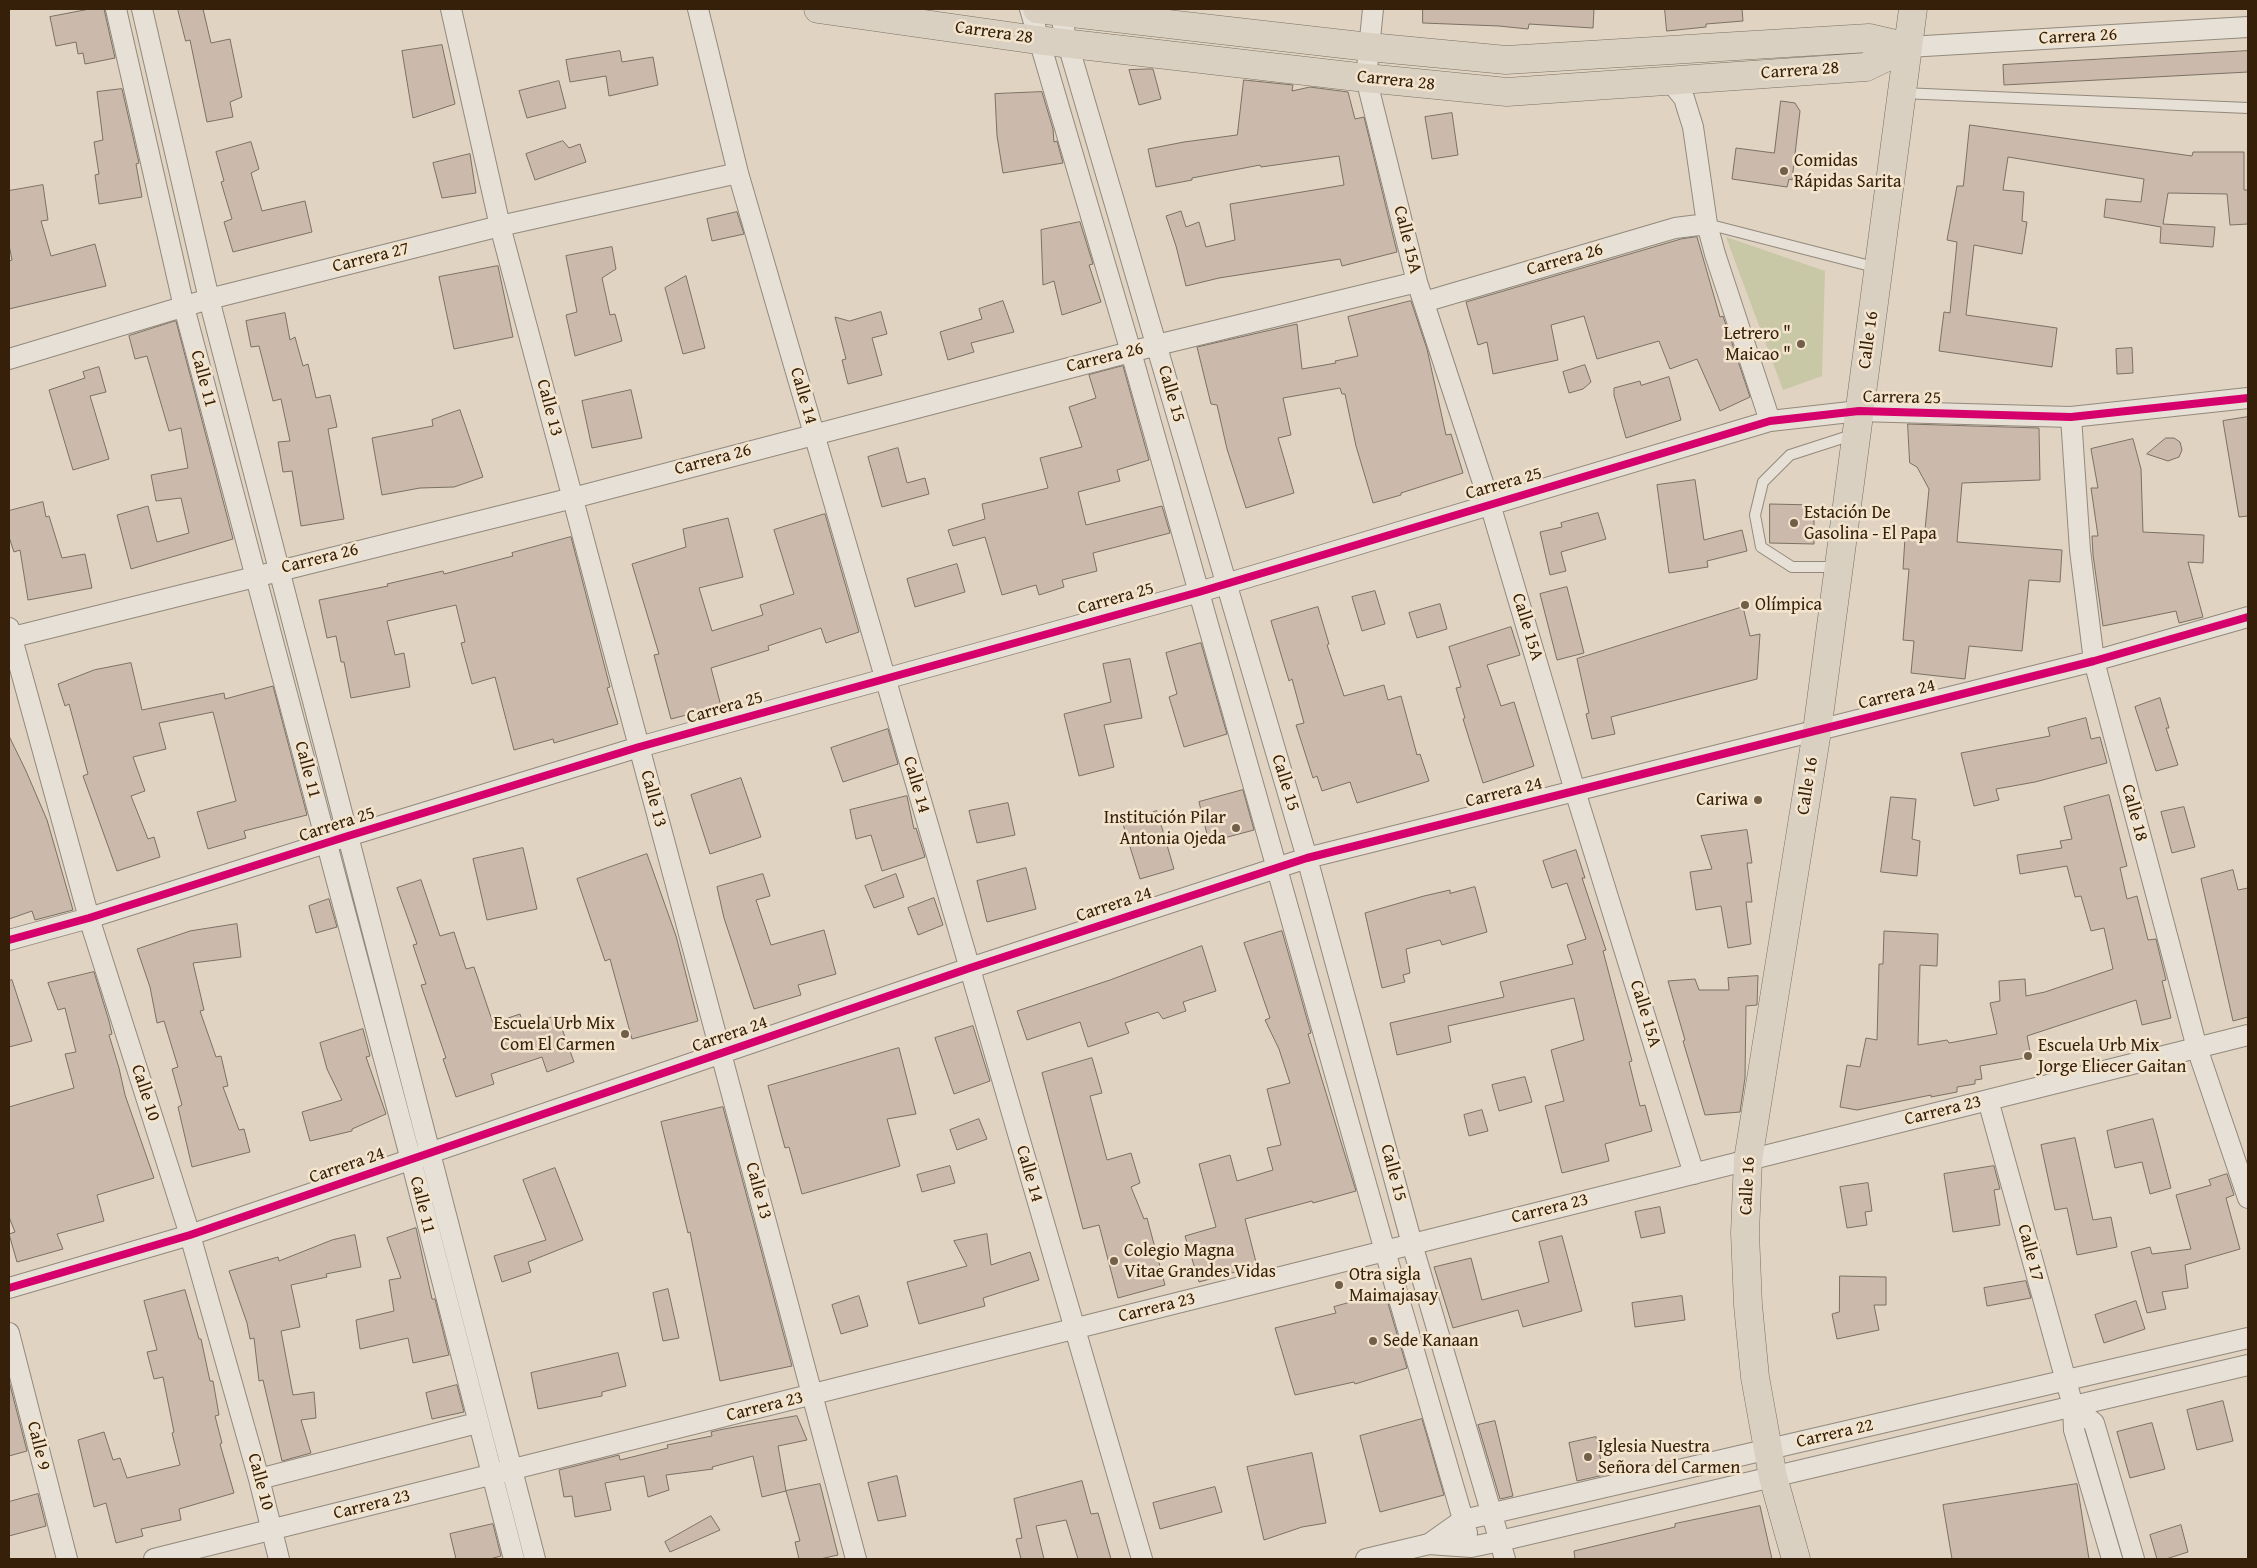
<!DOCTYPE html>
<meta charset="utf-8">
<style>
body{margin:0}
#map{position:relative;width:2257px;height:1568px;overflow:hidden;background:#e0d3c1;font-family:"Gentium Book Plus",serif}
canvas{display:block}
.frame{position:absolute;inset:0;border:10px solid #362009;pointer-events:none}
</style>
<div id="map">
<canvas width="2257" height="1568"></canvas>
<div class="frame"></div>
</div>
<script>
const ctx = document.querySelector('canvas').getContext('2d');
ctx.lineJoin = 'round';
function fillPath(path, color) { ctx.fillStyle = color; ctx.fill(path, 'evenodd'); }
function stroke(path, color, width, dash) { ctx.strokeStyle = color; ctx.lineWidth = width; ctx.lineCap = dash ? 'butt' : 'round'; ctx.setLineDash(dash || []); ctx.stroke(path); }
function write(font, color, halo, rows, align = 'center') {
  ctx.font = font + ' "Gentium Book Plus",serif'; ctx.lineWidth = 5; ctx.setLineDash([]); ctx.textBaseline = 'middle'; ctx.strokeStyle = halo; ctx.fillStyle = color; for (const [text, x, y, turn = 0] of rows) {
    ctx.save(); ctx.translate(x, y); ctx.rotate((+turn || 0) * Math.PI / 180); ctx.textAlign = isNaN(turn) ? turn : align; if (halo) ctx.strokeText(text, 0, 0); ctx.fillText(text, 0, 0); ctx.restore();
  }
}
fillPath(new Path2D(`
 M1726,237L1825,271L1822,376L1783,390Z`), '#c8c7a6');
const building = new Path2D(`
 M90,9H104L115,58L85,64L83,53L78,54L76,42L56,46L50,17Z
 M178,9H203L211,43L230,39L242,97L230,102L233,117L207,122L190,40L186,41Z
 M1423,9H1594L1593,28L1529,24L1528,29L1499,26L1423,23Z
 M1665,9H1742L1743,21L1706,24V27L1667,31Z
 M442,45L455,104L413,118L402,51Z
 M620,51L622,62L653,57L658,85L609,96L606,76L570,82L566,60Z
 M2248,51V72L2004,85L2003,65Z
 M1148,69H1153L1161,99L1139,105L1129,70Z
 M1244,80L1293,85L1292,91L1310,87L1348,92L1355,119L1364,117L1397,252L1342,266L1340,259L1219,278L1186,286L1176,246L1166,216L1181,211L1186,227L1199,222L1206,247L1235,240L1230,204L1344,185L1339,156L1261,167L1260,165L1192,178V180L1156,187L1148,149L1184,142L1237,135Z
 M559,81L566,108L527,118L519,91Z
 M122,89L139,163L136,164L142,197L99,204L95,175L99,174L94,142L103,140L97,92Z
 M1042,92L1053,129L1054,142L1057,141L1063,163L1003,173L997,136L995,94Z
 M1781,101L1795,103L1800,111L1792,180L1789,179L1787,187L1732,179L1736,148L1774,153Z
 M1452,113L1458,155L1432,159L1425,117Z
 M1970,125L2192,156L2193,152H2244V190H2248V224L2230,225L2227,194L2168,193L2163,224L2215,227L2213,247L2160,243L2161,227L2104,217L2106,199L2141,202L2144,179L2008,157L2003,190L2024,192L2022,221L2027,222L2022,254L1974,245L1966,315L2057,328L2052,367L1939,351L1944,312L1950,313L1957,242L1947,240L1957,186H1963Z
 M563,141L569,148L580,144L586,162L535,180L526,154Z
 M251,142L259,169L251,173L262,211L305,201L312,232L233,252L224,222L232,219L221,182L224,181L216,152Z
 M470,154L476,193L442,198L433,163Z
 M43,185L48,220L41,221L51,256L95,244L106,286L9,309V261L12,260L9,245V191Z
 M737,212L744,234L712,241L707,219Z
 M1080,222L1093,264L1089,265L1101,302L1062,315L1054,281L1043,285L1041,230Z
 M1697,237L1720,317L1723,316L1750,397L1720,411L1697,359L1670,369L1659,341L1597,359L1584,316L1551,325L1558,360L1493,374L1487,342L1478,345L1466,302L1681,239Z
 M612,247L616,269L602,278L610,315L615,314L622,341L575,356L566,315L577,312L566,256Z
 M498,266L513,337L454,349L439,277Z
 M686,276L705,348L683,354L665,288Z
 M1003,301L1014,332L971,343L974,352L948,360L940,332L982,319L979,309Z
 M1411,301L1427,349L1446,435L1451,434L1463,473L1401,493V495L1373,503L1356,446L1345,394H1342L1340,388L1283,398L1291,435L1278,438L1294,493L1246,508L1227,449L1217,405L1211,404L1197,347L1297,324L1302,369L1336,363L1335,361L1358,356L1348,317Z
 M881,312L887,334L872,338L882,375L848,384L842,360L846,359L835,317L849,321Z
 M285,313L290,340L295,337L303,366L308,364L316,398L330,395L337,427L328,429L344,519L301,526L292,471L283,472L278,442L290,441L281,399L273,401L259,346L251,347L246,321Z
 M176,321L233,539L131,569L117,515L148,506L157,542L189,533L181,498L156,501L151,475L188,468L181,428L169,431L147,356L135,359L129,336Z
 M2132,348L2133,373L2117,374L2116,349Z
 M1585,365L1591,382L1583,389L1569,393L1563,372Z
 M1123,366L1149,460L1117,470L1120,481L1078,492L1086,525L1162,506L1170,533L1093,553L1097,571L1062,580L1064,587L1039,595L1036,585L1002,595L985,537L953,546L948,530L985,519L982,504L1048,488L1040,458L1082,447L1069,407L1096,398L1089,375Z
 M99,367L106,392L90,396L109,459L73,470L49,390L85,378L83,372Z
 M1669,377L1681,420L1626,438L1614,395V388L1640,381L1641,385Z
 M631,390L642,438L592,448L582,401Z
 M460,410L483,477L454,487L420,488L382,495L372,438L433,426L432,420Z
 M2248,417V516L2239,517L2223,421Z
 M1908,424L2039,428L2040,480L1962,483L1957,542L2062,550L2060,582L2029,580L2022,651L1969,646L1965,679L1911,673L1914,641L1903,640L1909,569H1903L1905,538L1924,540L1929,489L1917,467L1910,463Z
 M2166,438H2174L2180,442L2182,450L2179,457L2168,461L2147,454Z
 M2133,439L2141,469L2143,532L2204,535L2203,563L2188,562L2203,617L2179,623L2176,611L2103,626L2093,555L2092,536H2098L2091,488H2098L2091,449Z
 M898,448L907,483L925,478L929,494L882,507L868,457Z
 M1695,480L1704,540L1742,530L1747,551L1707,561L1708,567L1669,573L1657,485Z
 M43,502L46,517L49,516L62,558L85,554L92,588L28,600L20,550L14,552L9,537V511Z
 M1770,504L1814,505V544L1770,543Z
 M1598,513L1606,539L1561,552L1566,571L1550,575L1540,532L1562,527L1561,523Z
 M825,514L859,632L826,643L821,628L768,646L769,650L711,668L721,706L671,719L654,655L659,654L632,564L686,547L683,529L728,518L743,577L699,588L712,631L763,615L760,605L794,594L774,530Z
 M571,537L610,687L607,688L618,724L554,743L553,739L514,750L495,677L472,684L461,643L465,642L456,605L387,621L395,655L404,653L410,687L351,698L344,662H341L336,636L327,638L319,600L388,586L387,584L443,571L444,574L513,556L512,553Z
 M957,564L965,592L915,607L907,579Z
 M1567,587L1584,653L1557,660L1540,594Z
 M1375,591L1385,624L1362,631L1352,597Z
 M1440,604L1447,629L1417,638L1409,613Z
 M1318,607L1329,644L1327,645L1344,696L1384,685L1388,700L1401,696L1417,755L1420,754L1429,781L1357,803L1350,782L1322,791L1317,776L1313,778L1296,725L1304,723L1292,679L1289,681L1271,621Z
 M1743,607L1750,636L1760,634L1757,679L1611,717L1615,734L1592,739L1586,714L1589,713L1577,659Z
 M1511,627L1520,655L1487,665L1501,706L1514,702L1534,766L1483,783L1463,719L1465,718L1456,688L1461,687L1449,647Z
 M1201,643L1227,734L1184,747L1169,697L1177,694L1166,653Z
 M1130,659L1142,718L1104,725L1114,767L1079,776L1064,714L1111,702L1103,664Z
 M131,663L142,710L224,693L225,699L273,686L307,815L244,831L246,838L208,849L197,812L236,801L213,712L159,723L166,749L133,757L145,791L131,796L148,839L154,837L160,857L117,871L83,776L88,774L69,704L65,706L58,684L94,670Z
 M2160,698L2169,728H2166L2178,765L2156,771L2135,707Z
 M2086,718L2091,739L2100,737L2107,763L2035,782L1996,789L1999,800L1974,806L1961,753L2050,736L2048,728Z
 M888,729L898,764L843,782L831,748Z
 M9,736L26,771L47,820L73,910L35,920L32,911L9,919Z
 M741,778L761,837L710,854L691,795Z
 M1243,790L1254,830L1209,842L1199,802Z
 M2109,795L2127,866L2120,868L2127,899L2137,896L2148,940L2156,939L2166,980L2162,981L2171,1018L2142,1025L2136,1000L2027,1036L2031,1057L1980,1066L1982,1079L1975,1080V1084L1957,1087V1092L1931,1097V1095L1857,1110L1840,1107L1847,1065L1860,1067L1866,1038L1877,1040L1879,964H1883L1884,931L1938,934L1937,966L1920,965L1918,1045L1947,1040L1949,1043L1997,1034L1990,1003L2000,1001L1999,981L2025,979L2026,996L2045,992L2113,969L2104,928L2091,931L2081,896L2075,897L2067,866L2020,874L2017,855L2062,848L2060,841L2072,839L2064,807Z
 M907,796L914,829L916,828L925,857L882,871L871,835L856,839L850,810Z
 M1891,797L1916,799L1912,839L1920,841L1917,876L1881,872Z
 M1008,803L1015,835L977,843L969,811Z
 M2184,807L2195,847L2172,853L2161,812Z
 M1157,811L1174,869L1140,879L1122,821Z
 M1747,830L1752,863H1747L1752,902H1746L1751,944L1728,948L1721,906L1696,910L1690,872L1712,869L1701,836Z
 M523,848L537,909L487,920L473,859Z
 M1576,850L1585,878H1582L1606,950L1603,951L1632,1061L1629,1062L1640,1106L1645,1105L1652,1131L1605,1144L1609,1161L1562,1173L1545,1106L1564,1101L1551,1050L1584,1040L1574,998L1448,1026L1451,1042L1397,1055L1390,1023L1504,997L1500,982L1573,964L1567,945L1586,939L1567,883L1552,888L1543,861Z
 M647,854L676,936L698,1021L632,1039L610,959L605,961L577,879Z
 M1026,868L1036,909L987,922L977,881Z
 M2233,870L2238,890L2248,888V1017L2233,1021L2201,879Z
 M763,874L770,896L756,900L771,945L824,930L836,974L798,985L801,995L754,1009L724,918L717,887Z
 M896,874L904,897L874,908L865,886Z
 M421,880L440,936L454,932L466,969L474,967L493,1023L520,1014L524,1027L557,1015L574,1062L547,1072L542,1057L491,1074L494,1084L456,1097L443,1059L446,1058L421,985L426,984L413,945L417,944L397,888Z
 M1475,887L1487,932L1442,945L1440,940L1406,949L1410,973L1403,975L1405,982L1382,988L1365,913L1424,896L1450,890V893Z
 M934,898L943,925L918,935L908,908Z
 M329,899L337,927L316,933L309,906Z
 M237,924L241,957L193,963L204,1010L200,1011L216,1057L221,1056L228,1086L223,1087L239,1130L244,1129L250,1152L192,1167L178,1107L182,1105L172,1069L178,1067L164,1021L157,1023L150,987L137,949L190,931Z
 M1282,931L1311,1033L1308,1034L1356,1191L1313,1203L1312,1201L1245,1219L1257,1266L1199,1282L1185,1236L1216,1227L1199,1164L1230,1155L1237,1181L1273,1170L1267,1148L1281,1145L1267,1089L1290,1083L1279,1049L1265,1020L1270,1018L1244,943Z
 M1202,946L1216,991L1183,1002L1186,1011L1163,1019L1158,1012L1125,1023L1129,1033L1088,1047L1080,1022L1027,1040L1017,1011L1110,980Z
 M94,972L109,1021L112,1034L109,1035L119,1068L125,1095L154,1178L97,1195L104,1221L57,1234L63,1249L17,1262L9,1234L15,1232L9,1217V1107L74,1088L65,1054L76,1052L65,1008L58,1010L48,983Z
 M1758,976L1757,1005L1746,1006L1745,1078L1740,1112L1705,1115L1683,1041L1685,1040L1668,981L1695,979L1699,990H1729L1728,978Z
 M12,980L32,1041L9,1047V981Z
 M973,1026L990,1081L954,1094L935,1038Z
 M363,1029L370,1056L366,1057L386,1114L352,1129V1131L310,1141L302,1112L342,1100L327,1069L320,1043Z
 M899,1048L916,1114L887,1119L900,1166L802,1194L789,1147L785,1148L768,1086Z
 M1092,1058L1102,1093L1090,1096L1107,1160L1131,1153L1140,1183L1131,1187L1144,1219L1147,1218L1165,1285L1118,1298L1099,1225L1083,1229L1042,1073Z
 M1525,1077L1532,1102L1499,1111L1492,1085Z
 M723,1107L792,1366L720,1381L690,1232L688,1233L661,1122Z
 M1482,1110L1488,1131L1469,1136L1464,1115Z
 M979,1119L987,1139L957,1150L950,1130Z
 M2153,1119L2171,1188L2150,1194L2142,1162L2115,1168L2107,1131Z
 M2075,1138L2093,1220L2111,1217L2117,1247L2077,1255L2067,1208L2055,1210L2041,1145Z
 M950,1166L955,1183L922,1192L917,1175Z
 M1994,1166L2000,1189L1994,1190L2000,1225L1953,1232L1944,1174Z
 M555,1168L583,1240L528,1262L531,1272L502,1282L494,1256L546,1240L523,1180Z
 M2227,1174L2234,1195L2226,1198L2240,1249L2185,1265L2188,1288L2162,1292L2166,1309L2147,1313L2131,1252L2150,1247L2152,1254L2191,1249L2176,1195L2211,1185L2209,1180Z
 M1868,1183L1872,1211L1865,1212L1867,1225L1847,1228L1840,1187Z
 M1660,1207L1665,1233L1641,1238L1635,1212Z
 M416,1228L432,1299H435L449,1355L413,1363L408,1338L360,1349L356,1320L394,1311L389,1280L401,1278L387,1238Z
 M987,1234L991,1265L1030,1252L1039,1280L983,1298L985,1306L919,1324L907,1282L967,1266L954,1241Z
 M355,1235L361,1267L326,1274L327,1277L291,1285L300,1327L281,1331L293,1395L314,1392L316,1418L301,1420L311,1453L282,1461L263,1380L259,1381L254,1338L250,1339L247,1323L229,1271L278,1257L279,1261L332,1240Z
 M1562,1236L1582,1311L1523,1327L1518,1310L1453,1328L1434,1267L1471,1258L1482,1300L1549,1282L1539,1242Z
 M1840,1276L1886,1277V1305H1874L1879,1330L1837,1339L1832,1314L1839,1312Z
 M2026,1281L2031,1298L1987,1306L1984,1288Z
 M668,1289L679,1338L663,1341L653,1293Z
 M185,1290L199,1339H201L210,1381H213L219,1415L215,1416L222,1443L220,1444L234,1493L179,1509L181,1520L141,1529L143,1536L116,1543L106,1503L94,1507L78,1440L104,1432L113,1460L120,1458L127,1478L180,1465L172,1433L174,1432L163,1377L154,1379L147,1352L157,1350L144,1301Z
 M1385,1293L1407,1368L1355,1384L1354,1382L1295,1395L1275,1328L1336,1313L1334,1307Z
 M859,1296L868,1326L841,1334L832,1305Z
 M1682,1296L1685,1320L1635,1327L1632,1303Z
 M2136,1301L2145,1329L2104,1343L2095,1315Z
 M618,1353L626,1386L602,1392V1396L538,1409L531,1373Z
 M9,1381L27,1451L9,1456Z
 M457,1385L464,1412L432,1419L426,1393Z
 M2223,1401L2233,1441L2197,1450L2187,1410Z
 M797,1416L807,1440L778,1446L786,1491L762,1497L753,1456L712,1467L713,1469L666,1475L669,1490L648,1497L644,1476L605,1483L611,1510L575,1517L572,1496L564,1497L559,1470L619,1455L620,1460L668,1448L667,1445L712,1436L711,1432L719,1430Z
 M1422,1419L1444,1495L1380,1512L1360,1436Z
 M1495,1421L1513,1496L1500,1499L1478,1425Z
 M2152,1423L2165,1469L2130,1478L2117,1432Z
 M1596,1437L1604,1475L1577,1481L1569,1443Z
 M1312,1453L1326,1523L1302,1527L1264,1540L1247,1467Z
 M897,1476L906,1516L878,1521L868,1483Z
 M1082,1481L1091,1514L1098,1513L1111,1559H1078L1066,1520L1036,1526L1044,1559H1021L1016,1539L1022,1538L1014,1499Z
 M820,1484L838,1555L820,1559H799L795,1542L800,1541L786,1491Z
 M2077,1484L2089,1559H1952L1943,1505Z
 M1215,1487L1222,1512L1160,1529L1153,1503Z
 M38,1494L46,1526L9,1536V1502Z
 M1760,1506L1772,1559H1575L1574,1551L1675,1527V1524Z
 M711,1516L720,1530L670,1552L665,1542Z
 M493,1524L501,1556L490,1559H456L450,1534Z
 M2181,1525L2188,1552L2166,1559H2157L2150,1535Z`);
fillPath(building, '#cbb9ac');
stroke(building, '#7a7164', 1);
const lane = new Path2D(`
 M1902,93L2248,108
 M1707,224L1878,268
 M1837,567H1792L1761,547L1755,515L1763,482L1790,455L1855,434`);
const street = new Path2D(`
 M116,9L184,307L411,1160L514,1559
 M142,9L209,299L535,1559
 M451,9L500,226L856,1559
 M698,9L738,173L1142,1559
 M1030,9L1131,352L1385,1251L1467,1533
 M1059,9L1067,41L1307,858L1412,1244L1505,1559
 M1373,9L1366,78L1417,282L1490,504L1575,791L1694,1174
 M1908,47L2248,27
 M1669,80L1684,98L1693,127L1707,224L1715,254L1770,421
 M1424,302L1675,228L1707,224
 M9,359L209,299L500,226L738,173
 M2071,417L2080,550L2094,661L2197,1048L2248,1198
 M9,628L89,918L190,1235L259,1479L279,1559
 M9,638L573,498L1157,345L1417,282
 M9,940L89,918L348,836L639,747L1199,592L1770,421L1859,411L2071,417L2248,398
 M1988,1100L2073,1406L2074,1430L2112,1559
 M9,1288L190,1235L970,968L1307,858L2094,661L2248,617
 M9,1333L67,1559
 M2248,1338L1463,1520L1429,1544L1471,1547L1500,1541L2248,1365
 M2073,1406L2094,1423L2134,1559
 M259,1479L477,1423
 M154,1559L2248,1035
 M1366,1559L1429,1544`);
const highway = new Path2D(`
 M818,9L1037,40L1366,78L1507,92L1866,67L1908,47
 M1037,9L1369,47L1506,60L1869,38L1908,47
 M1796,1559L1773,1477L1755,1377L1748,1305L1745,1233L1748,1160L1817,731L1913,9`);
stroke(lane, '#93897c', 12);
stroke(street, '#93897c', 22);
stroke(highway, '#7a7164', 29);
stroke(lane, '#e6e0d6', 10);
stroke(street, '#e6e0d6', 20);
stroke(highway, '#dad0c1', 28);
stroke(new Path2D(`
 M9,940L89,918L348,836L639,747L1199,592L1770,421L1859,411L2071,417L2248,398
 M9,1288L190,1235L970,968L1307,858L2094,661L2248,617`), '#d6006c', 8);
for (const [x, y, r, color] of [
 [1784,171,5,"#725f49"],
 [1801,344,5,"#725f49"],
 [1794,523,5,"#725f49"],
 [1745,605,5,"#725f49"],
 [1758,800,5,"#725f49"],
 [1236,828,5,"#725f49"],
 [625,1034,5,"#725f49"],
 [2028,1056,5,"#725f49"],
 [1114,1261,5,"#725f49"],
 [1339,1285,5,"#725f49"],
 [1373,1341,5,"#725f49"],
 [1588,1457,5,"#725f49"]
]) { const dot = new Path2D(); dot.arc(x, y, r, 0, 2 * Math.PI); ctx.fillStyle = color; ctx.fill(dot); stroke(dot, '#f3e4ce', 2); }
write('18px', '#362009', '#f3e4ce', [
 ["Carrera 28",994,33,8],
 ["Carrera 26",2078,37,-3],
 ["Carrera 28",1800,71,-4],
 ["Carrera 28",1396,81,6],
 ["Calle 15A",1407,240,76],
 ["Carrera 27",371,258,-14],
 ["Carrera 26",1565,260,-16],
 ["Calle 16",1869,340,-82],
 ["Carrera 26",1105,358,-14],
 ["Calle 11",203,379,75],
 ["Calle 15",1171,394,74],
 ["Calle 14",803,396,74],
 ["Carrera 25",1902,398,1],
 ["Calle 13",549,408,75],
 ["Carrera 26",713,460,-15],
 ["Carrera 25",1504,484,-16],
 ["Carrera 26",320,559,-14],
 ["Carrera 25",1116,599,-16],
 ["Calle 15A",1527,627,73],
 ["Carrera 24",1897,695,-14],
 ["Carrera 25",725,708,-16],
 ["Calle 11",307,770,75],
 ["Calle 15",1285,783,73],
 ["Calle 14",916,785,74],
 ["Calle 16",1808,786,-81],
 ["Carrera 24",1504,793,-14],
 ["Calle 13",653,799,75],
 ["Calle 18",2134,813,75],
 ["Carrera 25",337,825,-18],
 ["Carrera 24",1114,905,-18],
 ["Calle 15A",1645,1014,73],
 ["Carrera 24",730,1035,-19],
 ["Calle 10",145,1093,72],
 ["Carrera 23",1943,1111,-14],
 ["Carrera 24",347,1166,-19],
 ["Calle 15",1393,1173,75],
 ["Calle 14",1029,1174,74],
 ["Calle 16",1748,1186,-87],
 ["Calle 13",758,1191,75],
 ["Calle 11",422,1205,76],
 ["Carrera 23",1550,1209,-14],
 ["Calle 17",2030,1253,75],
 ["Carrera 23",1157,1308,-14],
 ["Carrera 23",765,1407,-14],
 ["Carrera 22",1835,1434,-13],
 ["Calle 9",38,1446,76],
 ["Calle 10",260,1482,75],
 ["Carrera 23",372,1505,-14]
]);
write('18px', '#362009', '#f3e4ce', [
 ["Comidas",1794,161],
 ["Rápidas Sarita",1794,182],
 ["Letrero \"",1791,334,"right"],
 ["Maicao \"",1791,355,"right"],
 ["Estación De",1804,513],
 ["Gasolina - El Papa",1804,534],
 ["Olímpica",1755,605],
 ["Cariwa",1748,800,"right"],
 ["Institución Pilar",1226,818,"right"],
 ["Antonia Ojeda",1226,839,"right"],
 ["Escuela Urb Mix",615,1024,"right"],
 ["Com El Carmen",615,1045,"right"],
 ["Escuela Urb Mix",2038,1046],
 ["Jorge Eliecer Gaitan",2038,1067],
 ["Colegio Magna",1124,1251],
 ["Vitae Grandes Vidas",1124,1272],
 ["Otra sigla",1349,1275],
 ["Maimajasay",1349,1296],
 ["Sede Kanaan",1383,1341],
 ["Iglesia Nuestra",1598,1447],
 ["Señora del Carmen",1598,1468]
], 'left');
</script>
